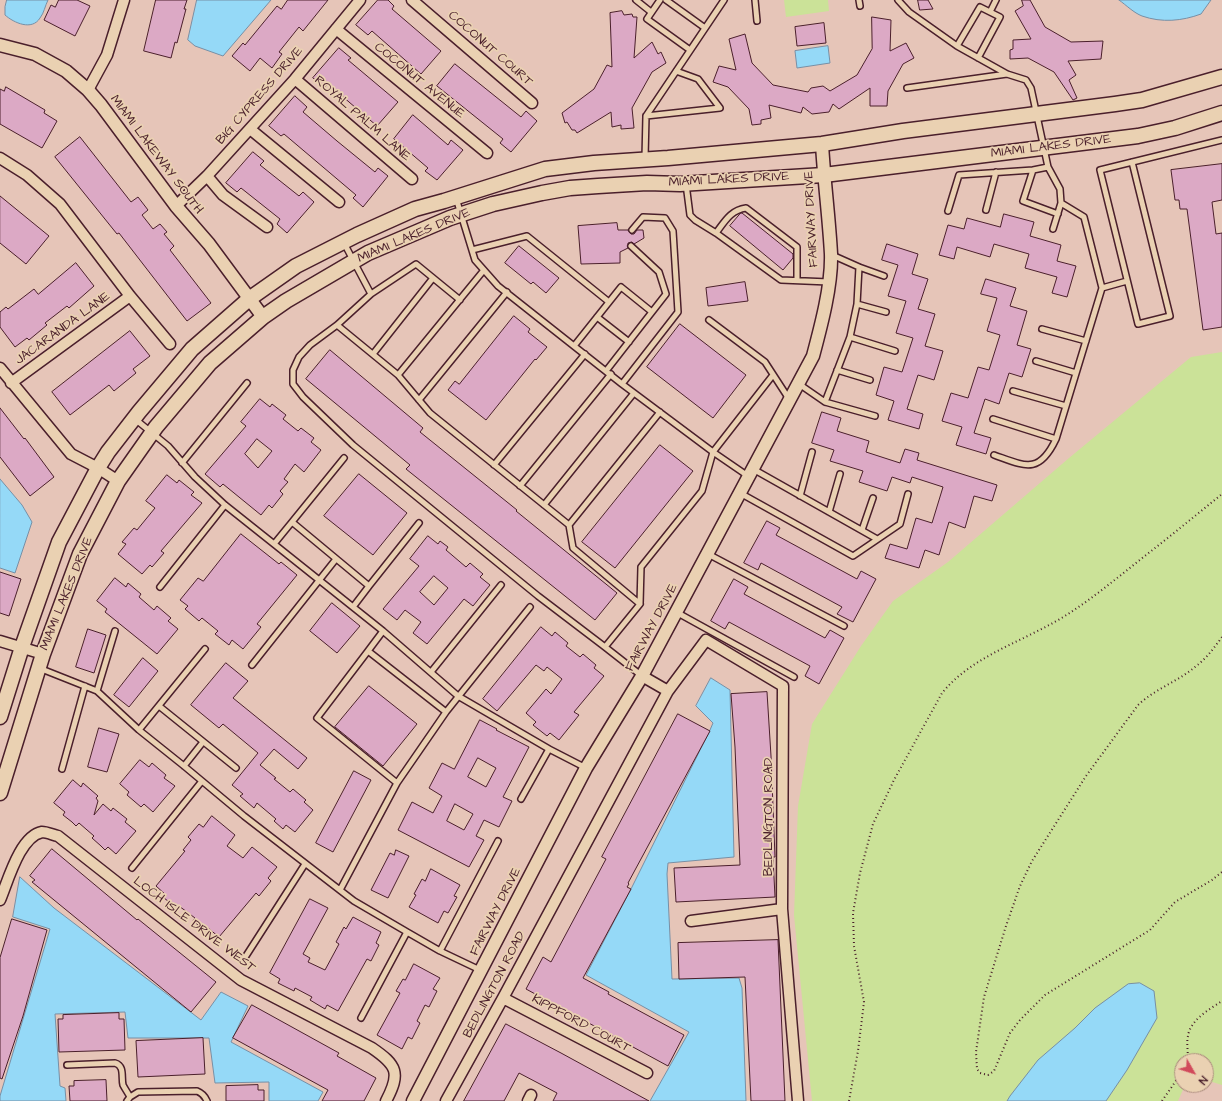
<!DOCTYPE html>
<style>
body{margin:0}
#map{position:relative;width:1222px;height:1101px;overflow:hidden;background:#e6c5b8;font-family:"Architects Daughter",sans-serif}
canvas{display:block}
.north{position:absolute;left:1174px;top:1053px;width:40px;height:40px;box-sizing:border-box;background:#ead1b2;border:1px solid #aa8a7c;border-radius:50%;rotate:129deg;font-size:11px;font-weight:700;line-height:16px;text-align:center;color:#4a1f2b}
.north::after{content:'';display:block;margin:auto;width:14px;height:18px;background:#d1495b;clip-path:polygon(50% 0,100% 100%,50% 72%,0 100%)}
</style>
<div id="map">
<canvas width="1222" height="1101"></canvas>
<div class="north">N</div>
</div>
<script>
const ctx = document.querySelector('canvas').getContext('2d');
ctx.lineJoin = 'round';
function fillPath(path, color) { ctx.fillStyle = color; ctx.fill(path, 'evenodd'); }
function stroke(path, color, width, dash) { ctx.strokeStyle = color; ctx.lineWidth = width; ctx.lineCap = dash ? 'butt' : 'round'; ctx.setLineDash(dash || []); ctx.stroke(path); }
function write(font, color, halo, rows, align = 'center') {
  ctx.font = font + ' "Architects Daughter",sans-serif'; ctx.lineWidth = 3.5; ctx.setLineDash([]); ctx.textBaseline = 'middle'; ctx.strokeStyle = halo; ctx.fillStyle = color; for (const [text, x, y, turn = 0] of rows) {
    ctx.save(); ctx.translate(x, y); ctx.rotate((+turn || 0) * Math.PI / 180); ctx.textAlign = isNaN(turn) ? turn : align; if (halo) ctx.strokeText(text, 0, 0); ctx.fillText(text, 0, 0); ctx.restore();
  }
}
fillPath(new Path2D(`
 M784,0H828L829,11L786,17Z
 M1222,352V1085L1206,1080V1061H1182V1085H1185L1178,1101H812L794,915L798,806L812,724L861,646L893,601L948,562L1069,458L1191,357Z`), '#cbe298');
const water = new Path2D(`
 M7,0H48C45,6 44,13 40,18C32,31 14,23 5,15V7Z
 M197,0H271L223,56L195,46L188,40Z
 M1119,0H1211L1201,14C1182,21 1162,23 1142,16C1134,13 1126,5 1119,0Z
 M828,46L830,63L797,68L795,51Z
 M0,479L22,505L32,522L15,573L0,568Z
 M711,678L730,690L734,857L668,863L667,874L672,979L739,978L742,988L746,1101H650L689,1032L586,975L631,889L710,730L713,723L696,706Z
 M20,877L54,908L201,1020L221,992L248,1006L231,1042L323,1092L318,1101H269V1082L215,1083L209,1038H128L125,1012L55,1014L60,1086L65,1088L66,1101H0V1096L50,929L13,917Z
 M1140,983L1154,991L1157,1018L1127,1070L1106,1101H1007L1010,1096L1038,1060L1075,1028L1095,1008L1128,984Z`);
fillPath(water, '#95d9f7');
stroke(water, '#778fa5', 1);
const building = new Path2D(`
 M59,0H77L90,6L75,36L44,20L51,5L55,7Z
 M156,0H187L184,9H186L177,43L175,42L171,58L144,51Z
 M288,0H328L303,31L299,27L279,52L282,54L272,68L260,58L250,71L232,56L243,43L245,45L277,6L281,9Z
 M378,0H388L394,6L392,9L441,51L421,74L372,31L368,35L356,25Z
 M918,0H928L933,9L920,10Z
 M1022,0H1030L1045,27L1071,42L1103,41L1101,59L1068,61L1076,75L1069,80L1077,98L1073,100L1054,72L1028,58L1010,59V50L1013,49V40L1031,39L1015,11L1023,6Z
 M622,11L624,15L632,14L633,17H637L634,58L652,42L658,54L661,52L666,63L652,72L632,108L634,128L621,129V125L612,127L611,112L577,133L575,130H572L567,122L565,123L562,113L594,89L607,65L612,67L610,13Z
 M872,17L891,20L890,51L906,43L914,58L903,64L888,91L887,106H870V88L839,109L833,104L829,112L812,114L803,107L801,113L769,105L771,118L761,120V124L752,125L749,109L728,87L713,82L719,66L736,70L729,39L745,34L752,63L773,85L808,92L811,88L823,86L830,91L857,75L872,49Z
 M824,23L826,43L797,46L795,27Z
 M339,48L351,58L348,60L398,102L377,126L328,84L325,87L313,78Z
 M455,64L521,117L526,111L537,121L511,152L500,143L503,139L437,86Z
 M6,87L45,110L44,113L57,121L42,148L0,124V89L4,91Z
 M295,96L307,107L303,112L337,141L375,172L378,168L388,176L363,207L353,198L356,195L284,134L281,136L269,126Z
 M413,115L448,145L451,140L463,150L437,180L425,171L428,168L394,139Z
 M80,137L131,202L138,197L148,210L142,215L153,229L160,224L167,232L164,234L174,246L170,250L211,303L187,321L119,233L117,234L55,157Z
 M253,152L264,161L260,165L299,196L303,192L314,202L287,233L277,224L280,219L241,188L237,192L226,183Z
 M1222,164V200L1212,202L1216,234L1222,233V327L1203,330L1187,209H1180L1179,200H1175L1171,170Z
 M0,196L49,236L26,264L0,243Z
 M741,213H742L793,254V258L783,270L730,226Z
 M1004,214L1034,222L1030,236L1061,245L1057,261L1076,266L1067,297L1052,293L1057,277L1025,268L1029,254L994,244L990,257L957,247L954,259L939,255L948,225L964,229L967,218L1000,227Z
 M617,223L618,230H628L631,234H634L637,230H643L644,238L634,244L632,242L628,243V248L620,252V263L581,264L578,226Z
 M887,244L918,254L912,274L928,279L918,309L935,314L925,346L943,351L934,380L918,375L907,409L923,414L919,429L888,420L894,401L876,395L884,367L902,372L913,338L896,333L906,301L888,296L898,265L882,260Z
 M519,246L559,278L546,293L533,282L531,284L505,263Z
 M76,263L94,286L69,308L67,306L45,323L47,325L29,340L27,338L15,347L0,327V312L6,307L8,309L34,289L38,294Z
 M986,279L1016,288L1010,306L1027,311L1017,345L1031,349L1022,377L1009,373L999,404L985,399L974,433L991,438L986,454L956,445L962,427L942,421L951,393L968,398L978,367L989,370L1000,335L987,331L997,298L981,294Z
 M745,282L748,301L708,306L706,288Z
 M514,316L530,329L528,332L547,347L536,360L535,359L486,420L448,390L455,381L459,384Z
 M680,324L746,375L713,418L647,367Z
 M130,331L150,356L133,369L136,373L114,391L109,385L70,415L52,392Z
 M330,350L423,428L420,432L517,510L516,511L617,593L595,620L406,469L410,465L306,379Z
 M260,399L270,407L272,404L286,415L283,419L298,431L301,428L314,438L311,442L321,450L304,472L295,464L284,479L288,482L280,491L283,494L272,508L269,505L261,515L223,484L220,487L205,474L246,426L241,422ZM257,439L272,451L258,468L245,454Z
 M0,408L24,439L25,438L54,477L30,496L0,457Z
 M822,412L841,418L837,431L869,441L866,452L900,463L905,449L919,453L917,460L997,485L992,501L974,496L965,528L949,522L939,555L925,550L919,568L885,558L890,544L907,549L916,518L932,523L943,487L912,477L910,483L892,477L887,491L859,482L863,471L830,461L834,450L812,443Z
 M660,445L693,471L615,568L582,542Z
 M359,474L407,513L373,555L324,516Z
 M167,475L177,483L179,480L194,492L191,495L202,503L161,551L164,553L152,567L150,565L142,574L118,554L126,544L122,542L134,528L137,530L155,508L146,501Z
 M767,521L780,528L776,535L857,579L861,571L876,579L853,622L837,614L842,607L761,563L758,570L744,563Z
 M241,534L279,564L281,562L297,575L257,624L261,627L243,649L232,640L229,645L215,634L218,631L202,618L199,621L185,609L188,606L180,600L198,578L203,581Z
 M428,536L438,544L440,541L448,547L446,550L466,567L470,563L483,574L480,577L490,585L473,606L464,599L427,644L413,633L421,622L405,610L397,620L383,609L419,566L410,559ZM434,576L448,588L434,605L420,592Z
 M0,572L21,579L9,616L0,613Z
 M115,578L126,587L128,583L141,594L139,597L154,610L157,606L171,618L168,621L178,629L157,654L105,612L107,609L97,601Z
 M734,579L748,587L744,594L825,638L830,630L844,638L819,684L805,676L810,666L729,622L725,629L711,621Z
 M332,603L360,626L337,653L310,631Z
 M541,627L552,636L555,632L568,643L566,646L580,657L583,654L596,665L594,668L604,676L574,712L579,715L559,740L550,733L547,736L533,725L536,722L526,713L546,689L551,694L562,679L547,667L544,671L536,665L497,711L483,699Z
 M88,629L106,635L94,673L76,667Z
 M143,658L158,671L129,707L114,695Z
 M226,663L248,681L233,698L307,758L298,769L274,749L260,765L276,778L274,779L290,792L293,789L306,800L304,802L313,810L295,832L286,825L283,829L274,821L276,819L257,803L254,808L240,796L243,794L232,785L258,753L223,724L219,728L191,705Z
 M369,686L417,724L383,766L335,727Z
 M767,692L771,756L775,857H773L775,897L676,902L674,868L740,865L735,747L731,694Z
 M678,714L710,731L628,883L629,884L627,887L631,889L583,978L609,992L608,994L684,1035L668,1066L526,989L543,957L551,962L606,859L602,857Z
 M480,720L497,729L496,730L529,747L503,797L512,801L499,827L484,820L476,836L484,840L469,867L398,830L412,802L433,813L442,796L429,788L442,763L454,769ZM478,758L496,768L486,787L468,777ZM455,804L473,814L464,830L447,821Z
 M99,728L119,734L107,772L88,767Z
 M140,760L149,767L152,763L166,775L164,778L175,786L153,812L144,804L141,807L127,795L129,792L120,784Z
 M354,771L371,780L333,852L316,843Z
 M73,780L81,787L83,783L98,796L96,798L98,801L94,815L103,804L111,811L113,808L127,819L125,822L136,831L116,854L108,847L105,850L101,846L92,838L94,836L79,823L76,826L72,822L63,815L65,812L54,803Z
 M212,816L235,835L227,846L243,858L252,847L277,867L268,878L271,881L259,896L256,893L219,937L208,928L206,931L193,921L195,918L179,906L177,908L164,898L166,895L156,886L185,851L183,850L191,840L188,837L199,824L203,827Z
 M52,849L137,920L138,919L216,982L191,1012L32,882L35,880L30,876Z
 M396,850L409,856L388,898L371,890L390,853L394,855Z
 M431,869L460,885L454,896L457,897L448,913L444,911L438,923L409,907L416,895L414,894L422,879L425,881Z
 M310,899L328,908L303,954L310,958L308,962L325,970L339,944L336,942L344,927L346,929L353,917L381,932L376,943L379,945L371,961L367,959L338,1011L327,1005L325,1009L310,1000L312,997L295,988L294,991L278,983L280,979L270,973Z
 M12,919L47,930L23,1016L2,1079L0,1078V958Z
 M778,940L785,1101H751L745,977L679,979L678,943Z
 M414,964L440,978L433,989L437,991L429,1007L425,1005L417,1021L420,1023L412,1039L408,1037L402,1049L377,1035L400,993L396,991L403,979L405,980Z
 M252,1005L339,1053L337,1056L376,1078L364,1101H322L328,1090L233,1038Z
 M119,1013V1019H124L125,1050L59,1052L58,1019H63V1015Z
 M506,1024L561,1053L649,1101H553L557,1093L519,1073L504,1101H464Z
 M203,1038L205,1074L138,1077L136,1041Z
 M106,1080L107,1101H70L69,1086H74V1081Z
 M258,1085V1090H264V1101H226V1086Z`);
fillPath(building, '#dca9c5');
stroke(building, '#4a1f2b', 1);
const service = new Path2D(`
 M636,0L651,12
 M660,0L647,19L690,50
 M666,0L705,28
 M755,0L757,21
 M859,0L860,6
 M898,0L909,12L957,46L1007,74L1026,80L1031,88L1048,167L1060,189L1061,203L1084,217L1102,288L1127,281
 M990,12L996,0
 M957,46L980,7L1000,17L978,58
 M907,88L1007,74
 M646,116L720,108L698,79L676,71
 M645,158L646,116L724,0
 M1132,162L1170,316L1138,324L1100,170L1222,140
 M1048,167L1033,170L1023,201L1058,214
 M686,184L690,215L695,220L716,233L781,280L829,282
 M456,198L475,260L498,286L622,384L713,452L748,476
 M986,210L996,172
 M948,211L959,175L1033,170
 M1053,229L1061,203
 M716,233C725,221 731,210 746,208L797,247V280
 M344,243L371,294L337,325L310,345L299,357L293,370V384L303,397L353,445L538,596L605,647L640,604L641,567L702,491L713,452L773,375
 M472,250L527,236L609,302
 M832,255L859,267L884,276
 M371,294L416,264L460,300
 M857,304L886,312
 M597,317L629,342
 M709,320L765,362L789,399
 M337,325L398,375L484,270
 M1042,329L1086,341
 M850,337L895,351
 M574,346L621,287L652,312
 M373,354L433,278
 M1036,361L1076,373
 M837,370L870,380
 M606,371L666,294L659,272L631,246
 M398,375L430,413L569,525L660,412
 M622,384L678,312L673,231L665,218L643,217L632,230
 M799,384L825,402L850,337L857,304L859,267
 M1013,391L1066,406
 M419,400L507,292
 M825,402L875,416
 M135,419L168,446L195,477L225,505L274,544L292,522
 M993,419L1056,439
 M994,455C1025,466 1039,475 1056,439L1102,288
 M344,458L292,522L369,586L419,523
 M182,463L247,383
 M494,465L585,354
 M753,469L877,539
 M520,486L611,374
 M740,493L853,556L900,524L908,494
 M800,496L812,452
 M544,505L634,393
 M829,512L840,474
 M569,525L573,548L640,604
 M862,530L873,498
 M274,544L383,631L458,696L549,749
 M708,554L844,626
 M160,587L225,505
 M353,607L369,586
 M676,612L794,677
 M605,647L642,676
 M368,651L383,631
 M252,665L336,559
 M39,668L97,691L139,730L184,766L244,816L354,901L407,932L361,1018
 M431,672L501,585
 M97,691L115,631
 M159,706L236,768
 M446,712L530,607
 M139,730L205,649
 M184,766L203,742
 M62,769L85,686
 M521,799L549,749L586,768
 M132,868L202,781
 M340,890L397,783L446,712L368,651L317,718L397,783
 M407,932L440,951L480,970
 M440,951L498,841
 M244,959L305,864
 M67,1065L115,1063C125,1066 121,1077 123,1085C125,1089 128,1093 130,1097
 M127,1101L130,1097L138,1092L197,1091C202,1093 205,1096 207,1101`);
const minor = new Path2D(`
 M412,0L532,103
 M336,29L487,153
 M295,79L412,179
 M88,90L107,55L124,0
 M250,129L339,202
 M0,158L27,175L60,204L130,296L170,344
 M207,176L223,195L267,227
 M176,206L207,176L295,79L360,0
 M0,368L71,454L98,468L118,481
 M11,383L130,296
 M0,641L43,654
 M642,676L668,691
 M0,900C8,881 20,836 42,832C47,832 53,835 58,836L241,980L372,1048C397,1065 401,1073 386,1101
 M691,921L782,909
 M503,998L647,1073
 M446,1101L503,998L668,691L706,640L783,686L782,909L798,1101
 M528,1101L531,1095`);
const tertiary = new Path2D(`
 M0,45L35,54L66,71L88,90L101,105L176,206L209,244L263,317
 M413,1101L586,768L642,676L813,356C821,326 832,285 831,254C829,217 824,180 822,144`);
const secondary = new Path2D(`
 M0,717L22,647L59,542L98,468L108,452L139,412L192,349L249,299L296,266L357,235L415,209L444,201L545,169L594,163L668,158L822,144L903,131L1115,104L1142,100L1222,77
 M0,793L43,654L80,554L118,481L156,427L210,363L263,317L286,301L368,253L450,218L493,204L542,193L570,188L598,186L647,183L680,184L824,175L1138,136L1175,128L1222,113`);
stroke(service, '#4a1f2b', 8);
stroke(minor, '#4a1f2b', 13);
stroke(tertiary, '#4a1f2b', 15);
stroke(secondary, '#4a1f2b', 17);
stroke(new Path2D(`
 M1222,637C1214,648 1206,659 1195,667C1177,682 1155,689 1138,705L1086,776L1032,861L1020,886L1006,926L984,997L976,1052L977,1069L980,1073L988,1075L994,1071L1010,1033L1020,1020L1045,995L1150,930L1175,902L1212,880L1222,872
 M1187,1061C1189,1053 1186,1044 1188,1036C1190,1020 1210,1009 1222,1001
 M849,1101L858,1051L864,1002L854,946L853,913L860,873L873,824L894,780L942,693C974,654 1026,641 1068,614C1093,598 1117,578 1141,559C1168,538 1195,516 1222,494
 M1162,1101L1182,1072`), '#4a1f2b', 2, [1, 3]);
stroke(service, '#ead1b2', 5);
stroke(minor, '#ead1b2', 10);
stroke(tertiary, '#ead1b2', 12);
stroke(secondary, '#ead1b2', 14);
write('13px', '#4a1f2b', '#ead1b2', [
 ["COCONUT COURT",490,49,41],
 ["COCONUT AVENUE",419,81,39],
 ["BIG CYPRESS DRIVE",260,96,-49],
 ["ROYAL PALM LANE",362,119,41],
 ["MIAMI LAKES DRIVE",1051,147,-7],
 ["MIAMI LAKEWAY SOUTH",156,155,53],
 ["MIAMI LAKES DRIVE",729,180,-3],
 ["FAIRWAY DRIVE",812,219,-93],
 ["MIAMI LAKES DRIVE",414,236,-23],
 ["JACARANDA LANE",63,329,-36],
 ["MIAMI LAKES DRIVE",67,594,-68],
 ["FAIRWAY DRIVE",652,628,-62],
 ["BEDLINGTON ROAD",769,817,-90],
 ["FAIRWAY DRIVE",496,912,-63],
 ["LOCH ISLE DRIVE WEST",194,925,37],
 ["BEDLINGTON ROAD",495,985,-62],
 ["KIPPFORD COURT",581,1024,28]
]);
</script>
